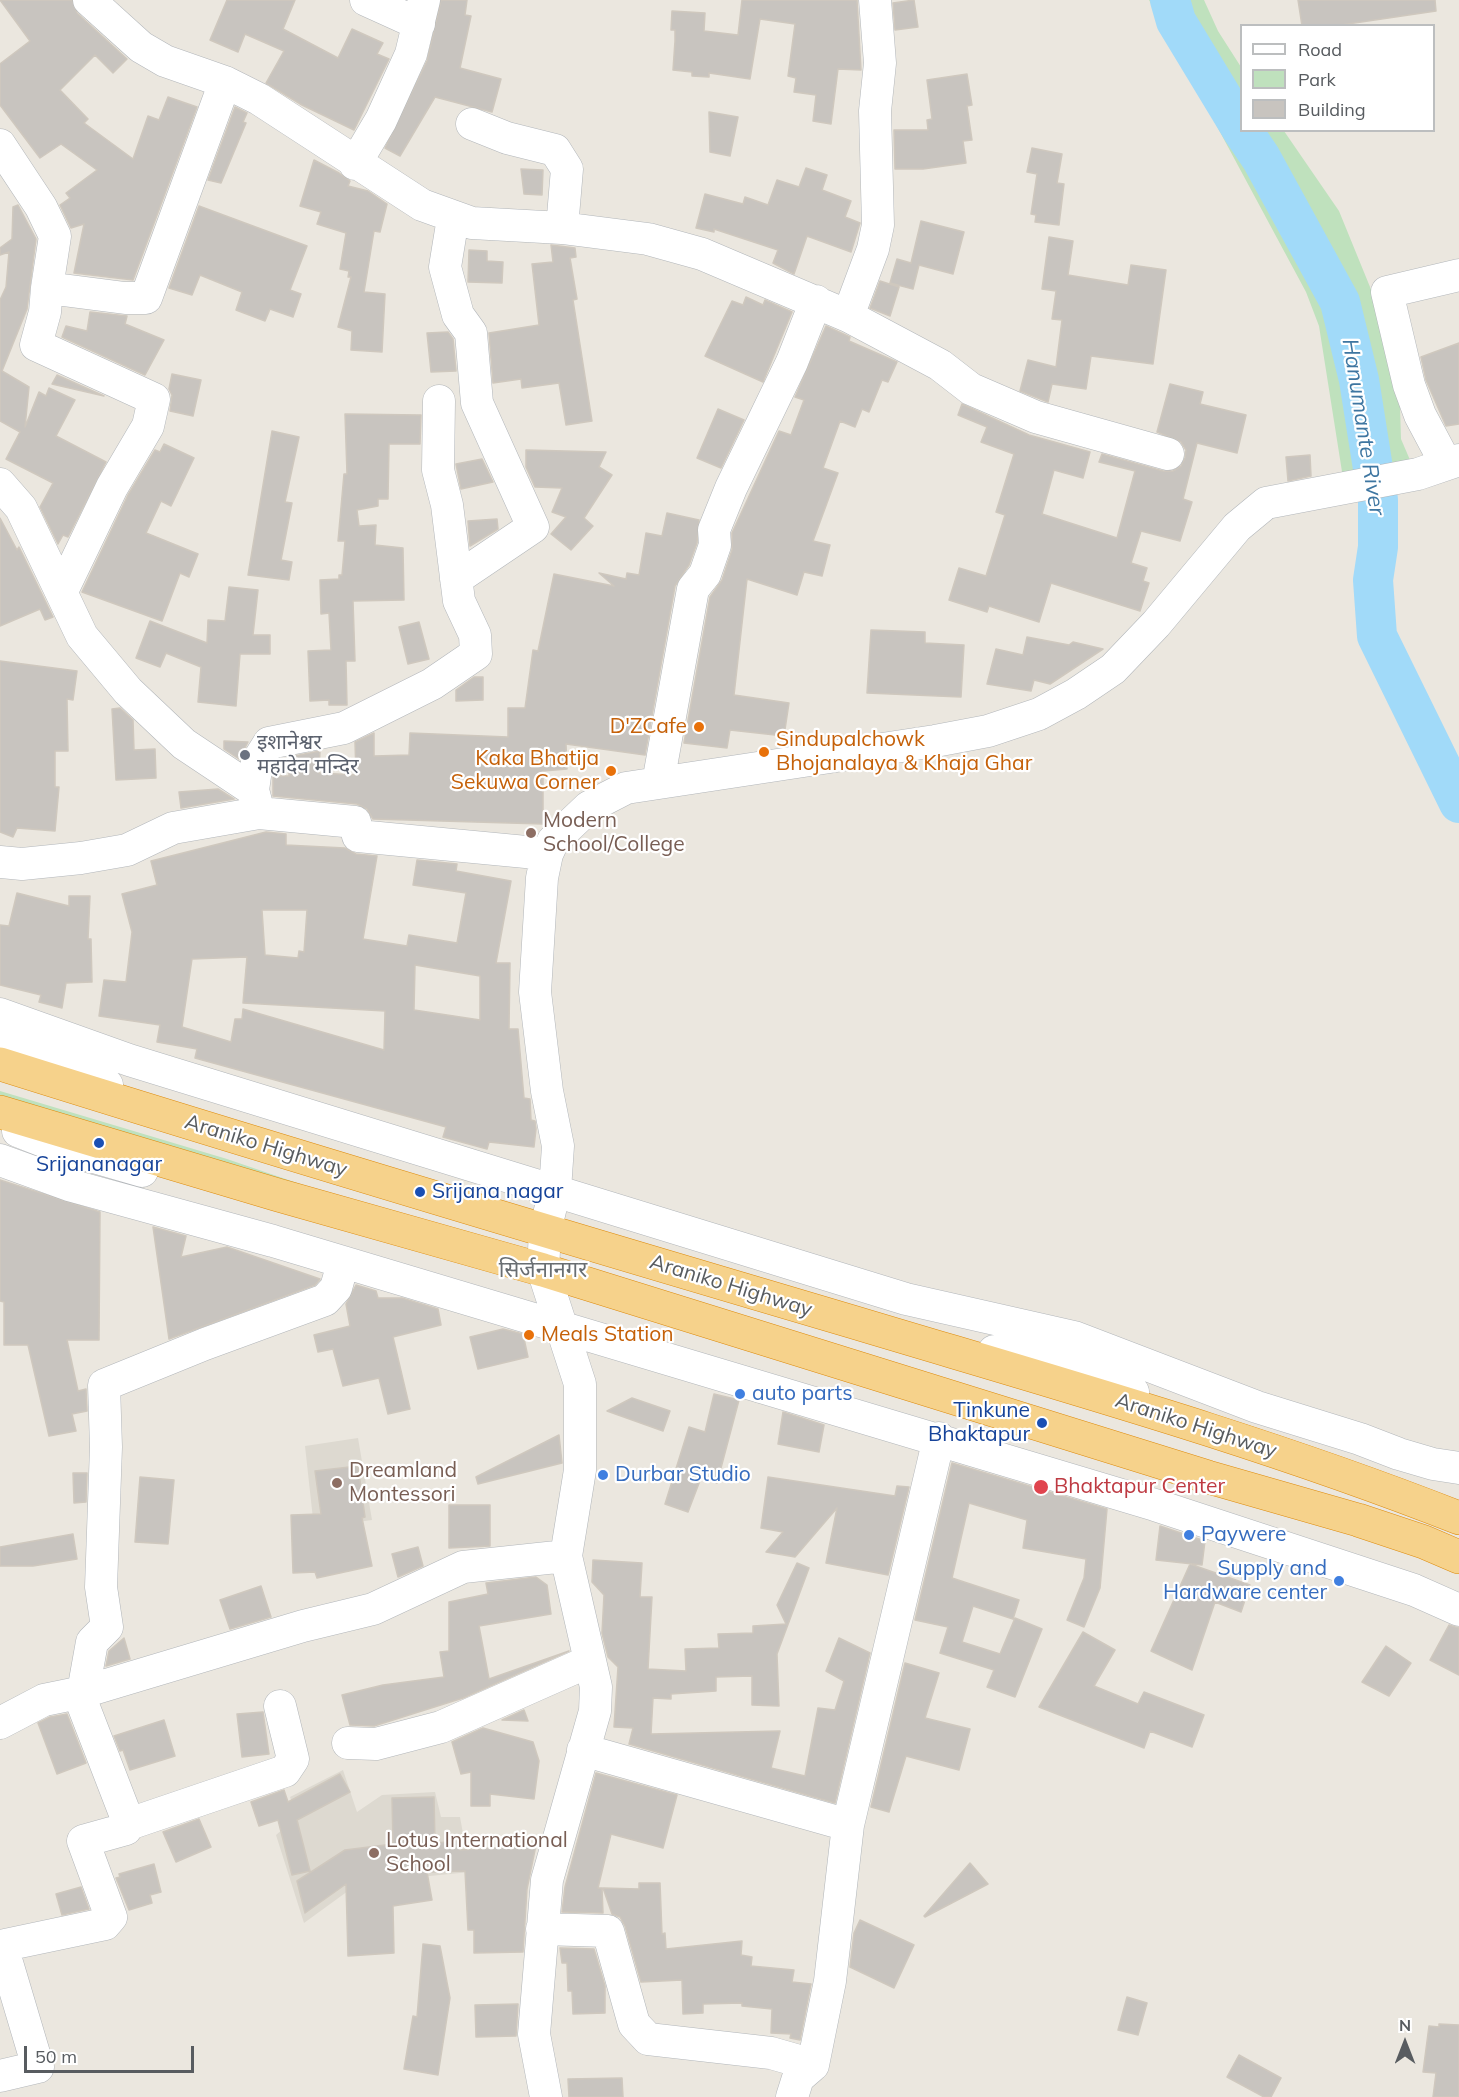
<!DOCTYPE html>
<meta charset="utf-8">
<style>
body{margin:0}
#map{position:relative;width:1459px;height:2097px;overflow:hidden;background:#ebe7df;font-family:Mulish,sans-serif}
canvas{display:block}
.legend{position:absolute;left:1240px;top:24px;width:195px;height:108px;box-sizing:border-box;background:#fff;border:2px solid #bcbebf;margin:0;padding:8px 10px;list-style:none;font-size:18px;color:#585c60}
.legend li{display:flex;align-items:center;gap:12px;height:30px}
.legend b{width:30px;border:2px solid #bcbebf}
.north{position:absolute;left:1375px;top:2013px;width:60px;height:60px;-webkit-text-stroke:4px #fff;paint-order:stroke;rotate:0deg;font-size:16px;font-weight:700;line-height:24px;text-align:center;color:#585c60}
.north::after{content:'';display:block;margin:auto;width:21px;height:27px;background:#585c60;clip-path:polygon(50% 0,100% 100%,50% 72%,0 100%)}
.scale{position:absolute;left:24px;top:2046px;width:170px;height:27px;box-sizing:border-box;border:3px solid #585c60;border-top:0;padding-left:8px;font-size:18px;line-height:21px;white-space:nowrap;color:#585c60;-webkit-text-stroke:4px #fff;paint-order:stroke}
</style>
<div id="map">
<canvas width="1459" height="2097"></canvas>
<ul class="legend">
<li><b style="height:8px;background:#fff"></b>Road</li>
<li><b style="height:16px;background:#bfe1bd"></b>Park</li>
<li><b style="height:16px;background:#c8c4bf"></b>Building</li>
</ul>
<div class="north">N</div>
<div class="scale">50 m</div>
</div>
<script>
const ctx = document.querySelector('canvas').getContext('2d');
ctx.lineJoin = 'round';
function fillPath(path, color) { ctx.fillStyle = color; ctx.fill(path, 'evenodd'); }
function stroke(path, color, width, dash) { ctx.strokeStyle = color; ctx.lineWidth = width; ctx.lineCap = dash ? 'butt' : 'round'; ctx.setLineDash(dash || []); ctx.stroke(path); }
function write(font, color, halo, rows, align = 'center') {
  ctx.font = font + ' Mulish,"Noto Sans Devanagari",sans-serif'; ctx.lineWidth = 4.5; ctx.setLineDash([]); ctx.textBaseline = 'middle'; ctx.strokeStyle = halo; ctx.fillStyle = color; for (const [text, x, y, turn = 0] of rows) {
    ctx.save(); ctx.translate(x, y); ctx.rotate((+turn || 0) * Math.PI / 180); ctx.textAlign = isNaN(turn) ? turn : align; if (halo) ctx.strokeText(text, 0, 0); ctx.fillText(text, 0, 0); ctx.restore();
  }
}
fillPath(new Path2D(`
 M358,1438L372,1520L314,1528L305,1446Z
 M343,1770L357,1812L382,1795L435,1792L441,1817H460L470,1872L359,1883L304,1923L276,1835L297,1817L290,1797Z`), '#ddd9d0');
fillPath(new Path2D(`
 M1149,0H1204L1218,31L1241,67L1242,130L1284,131L1339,211L1388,331L1400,406L1401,439L1413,467L1343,478L1319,326L1306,292Z
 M0,1091L227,1159L338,1197L0,1103Z`), '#bfe1bd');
stroke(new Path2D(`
 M1170,0L1176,21L1242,130
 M1242,130L1261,158L1340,302L1359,380L1378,500V547L1373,580L1377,636L1459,803`), '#a1daf9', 40);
const building = new Path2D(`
 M0,0H72L77,13L127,59L113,73L95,55L60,90L88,119L84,123L133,159L148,116L159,120L168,97L197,107L133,280L74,273L84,224L71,228L60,205L70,198L66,193L97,170L61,144L40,158L0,105V64L30,41Z
 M227,0H295L283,29L338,58L352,29L383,43L377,54L389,59L354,130L302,105L266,83L284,51L245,34L238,52L210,40Z
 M441,0H467L465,15L471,16L460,68L501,79L492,112L435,97L400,156L385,148L427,61Z
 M742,0H857L861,70L838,69L831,124L813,121L816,95L794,92L796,78L788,76L795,24L760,19L750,79L709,73V77L692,76V72L673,70L675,41V30H671L672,11L705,13L704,31L738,35Z
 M914,0L918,27L895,30L893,3Z
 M1298,0H1435L1436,11L1334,26H1302Z
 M967,74L972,105L967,106L972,140L963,141L966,163L923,169H895L894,130H928L927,120L932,119L927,80Z
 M235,107L247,113L243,122L246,123L221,183L208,180Z
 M709,112L738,117L730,156L710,152Z
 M1032,148L1062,154L1057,183L1064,184L1059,225L1035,222L1036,215L1031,214L1037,174L1027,172Z
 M314,160L339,173L350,181L348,186L368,191L387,204L380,232L374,231L364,292L385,294L382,352L351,350L352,331L338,327L351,277H348L349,271L340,269L346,233L317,224L321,212L300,206Z
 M806,168L827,175L822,190L851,201L845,217L860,223L851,252L807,236L794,274L773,263L778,250L714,229V232L696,228L705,194L743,204L745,197L768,205L777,180L799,187Z
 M521,169L543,170L542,195L524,194Z
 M18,205L36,239L27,309L2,371L29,387L25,427L39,392L46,396L49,388L75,400L56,436L106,462L68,537L63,535L58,544L40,507L53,483L6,459L20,432L0,421V300L6,287L9,252L0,255V248L12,239L13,207Z
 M199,206L307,246L290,290L301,294L293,317L270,309L265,321L236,310L242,292L200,275L192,295L169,288Z
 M921,221L964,232L953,274L919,265L913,289L890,283L897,259L911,263Z
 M1049,237L1073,241L1068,275L1128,285L1131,265L1166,270L1153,364L1091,356L1086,389L1052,384L1048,402L1020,391L1028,360L1056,367L1062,320L1052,319L1056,291L1042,289Z
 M551,245L575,248L576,257L570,258L577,299L573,300L592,421L566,425L559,383L522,388L521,379L493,383L489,333L539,325L532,264L553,262Z
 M469,250L487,251V261L503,262L502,283L468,282Z
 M880,281L899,287L890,316L870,308Z
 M746,297L763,305L765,300L792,312L763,382L705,356L732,301L743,305Z
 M90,312L127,316L125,324L164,340L145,375L62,337L66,326L87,331Z
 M826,326L850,337L849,341L897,362L888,382L882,380L869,412L862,409L855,427L840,421L823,468L838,473L813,541L830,545L822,576L804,572L797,595L747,579L734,695L789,703L784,736L730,730L727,748L684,743L710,597L722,580L732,550V533L779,431L791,435L804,400L795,397Z
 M448,332L453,339L456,371L431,372L427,333Z
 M1459,343V424L1446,426L1426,380L1421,357Z
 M172,374L201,380L193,416L170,411L172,395L169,389Z
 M57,375L104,396L52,384Z
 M1170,384L1203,392L1200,404L1246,415L1237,453L1197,443L1183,499L1192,502L1180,541L1141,531L1131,563L1147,568L1143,581L1149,583L1140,611L1051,583L1039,622L989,606L987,612L949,600L959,568L986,576L1005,515L996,512L1014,454L981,442L987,427L958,415L962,404L1029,435L1090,452L1083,478L1054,470L1042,514L1117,538L1135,471L1099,462L1102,454L1163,471H1173L1181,466L1185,458L1186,450L1181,442L1157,432Z
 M718,409L744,420L721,468L697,458Z
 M345,414L421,415L420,444H389L388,499H378V506L357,510L359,526L376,525L375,545L403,548L404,600L353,601L355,661H346L347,705H329V700L310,701L308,651L331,650L329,613L321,614L320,580L339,579V575H342L345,541H338L344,474H347Z
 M272,431L299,437L285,502L292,503L281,560L292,562L289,580L248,575Z
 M164,444L194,458L171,506L161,501L146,533L198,554L189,577L180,573L162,621L82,592L128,495L155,450L160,452Z
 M526,450L606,452L599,467L612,475L584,518L593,526L571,550L551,534L566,517L552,512L562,488L535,487L526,467Z
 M1310,455L1311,476L1288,481L1286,457Z
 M482,459L493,482L461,489L456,464Z
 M667,513L699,520L697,543L689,565L675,586L645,755L566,744L567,769L543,771V824L373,819L367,809L357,804L273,796V776H289V757L320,751L319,773L356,775L355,742L374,733V756L409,755L410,733L508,737V708H525L533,650L538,651L554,574L614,586L599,573L626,579L627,573L639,575L646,533L662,536Z
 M0,518L17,550L19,547L53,617L45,620L40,609L0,626Z
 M497,519L498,529L470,546L468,521Z
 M229,587L258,590L253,635H270V654H240L236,706L198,702L201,667L166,653L160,667L136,658L150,621L207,643L208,620L225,621Z
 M419,622L429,659L408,664L399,627Z
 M871,630L925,632V643L964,645L961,697L867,693Z
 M1027,637L1069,645L1073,642L1103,649L1050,684L1034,680L1031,691L987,684L996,649L1023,655Z
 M0,661L77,671L73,700L67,699L68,751H55V787H59L55,831L17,828L13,837L0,832Z
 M474,677H483V700L456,701V690Z
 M120,708L133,720L134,750L155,749L156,778L116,780L112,709Z
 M224,741L248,742L239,759L224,749Z
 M218,789L234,799L181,808L179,792Z
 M266,832L286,834V845L345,848L356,854L377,856L363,939L407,946L409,935L457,943L466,893L413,885L417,860L457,864L456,871L511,881L496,963H510L509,1029H518L524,1098L530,1099L531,1120L535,1121L536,1129L534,1147L489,1142L487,1149L443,1137L446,1127L195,1058L197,1049L157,1042L160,1025L99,1016L104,980L126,982L132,932L122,894L157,885L151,861ZM262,910H307L304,952L299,951L298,958L265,955ZM247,957L243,1003L385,1011L384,1050L243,1009L242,1019H235L231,1042L182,1027L192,959ZM415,965L480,976V1020L414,1010Z
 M17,893L69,906V896H90L88,939H91L92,982L66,983L62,1008L39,1002L41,995L0,985V925L9,926Z
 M0,1180L100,1212L99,1340H67L78,1391L86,1389L87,1411L72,1414L76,1431L49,1436L28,1345H4V1302L0,1301Z
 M153,1227L186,1236L181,1257L227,1247L320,1279L315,1285L169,1339Z
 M356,1285L376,1291L378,1298H402L438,1309L441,1325L393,1337L410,1409L388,1414L379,1378L343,1386L333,1349L318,1352L314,1335L350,1326L346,1304Z
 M503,1329L523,1334L528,1357L478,1369L470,1337Z
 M714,1394L739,1400L717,1483L701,1478L688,1512L665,1504L689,1427L705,1432Z
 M632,1398L670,1411L663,1431L607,1411Z
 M783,1412L824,1425L819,1452L778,1444Z
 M559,1435L562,1463L478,1484L476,1477Z
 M952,1463L1107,1509L1100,1588L1084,1627L1067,1620L1084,1578L1086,1559L1023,1548L1027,1520L969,1503L952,1578L1019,1600L1013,1619L973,1606L962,1642L1000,1654L1015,1618L1042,1629L1015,1697L987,1687L994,1670L940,1653L948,1627L915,1620Z
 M358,1466L365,1517L362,1518L372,1566L317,1578L315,1572L293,1573L291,1515L321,1514L315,1471Z
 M73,1473H87L86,1502L74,1503Z
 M140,1477L174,1480L168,1544L135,1542Z
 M768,1477L895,1496L897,1486L909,1487L888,1575L826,1563L837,1508L795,1557L766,1552L783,1532L761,1528Z
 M449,1505H490V1546L449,1548Z
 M1160,1526L1205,1541L1202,1565L1156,1560Z
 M73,1534L77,1559L33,1566H0V1547Z
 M418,1547L423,1566L398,1577L392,1554Z
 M593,1560L642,1563L640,1597H652L648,1669L686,1671L685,1649L719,1648L718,1634L753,1633V1626L786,1624L777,1605L797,1563L809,1568L777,1654L779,1706L752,1705V1676L716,1677V1691L671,1694V1699L653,1698L651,1734L780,1731L771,1768L805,1776L818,1708L835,1710L844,1681L826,1671L839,1638L870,1653L835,1803L629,1744L633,1728L614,1727L618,1667L608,1657L602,1633L604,1595L592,1582Z
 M1190,1564L1250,1585L1241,1612L1215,1602L1192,1670L1151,1651Z
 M536,1577L547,1585L551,1614L479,1626L489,1679L569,1651L463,1698L374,1726L350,1725L342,1695L383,1685L444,1677L440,1652L449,1651V1602L488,1594L486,1583Z
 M261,1586L271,1617L230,1629L220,1600Z
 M1449,1625L1459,1628V1675L1430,1660Z
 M1083,1632L1115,1650L1094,1686L1138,1704L1144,1692L1204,1715L1192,1747L1150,1731L1144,1748L1039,1707Z
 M124,1638L130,1659L106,1666L109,1651Z
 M1386,1646L1411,1663L1389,1696L1362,1682Z
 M905,1663L939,1673L925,1718L970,1729L959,1770L906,1756L889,1812L871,1807Z
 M524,1710L528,1721L502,1720Z
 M263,1712L269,1754L242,1757L237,1714Z
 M67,1714L86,1763L57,1774L38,1723L50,1717Z
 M164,1720L175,1756L130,1770L123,1750L120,1751L114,1736Z
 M483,1728L533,1742L539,1761L534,1799L490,1794V1806H471V1772L461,1774L452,1742Z
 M596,1773L677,1795L663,1848L611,1834L598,1888H602L603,1913L562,1912L565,1887Z
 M340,1774L350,1792L297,1820L310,1871L292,1875L278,1820L259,1826L251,1802L284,1790L288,1802Z
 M434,1797L435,1843L460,1841V1850L536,1845L527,1889L523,1952L474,1953V1930H468L465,1871L427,1872L432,1900L393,1906L394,1953L348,1956L346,1884L305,1913L297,1881L345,1850L393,1844L392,1798Z
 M199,1819L211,1847L176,1862L163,1832Z
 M970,1863L988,1884L925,1917L924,1916Z
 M154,1864L161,1892L150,1895L152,1903L129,1910L116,1878L120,1877L119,1874Z
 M639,1883H660L662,1934L665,1933L666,1949L742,1941L741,1955L752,1957L751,1966L794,1970L792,1982L811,1984L800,2040L790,2038L791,2034L771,2033L772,2009L742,2006V2003L703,2004V2013L683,2014L682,1980L641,1982L625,1926L620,1917L612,1914L603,1888L639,1889Z
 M81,1887L89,1909L62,1915L56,1894Z
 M860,1920L914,1945L894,1988L850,1967L854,1933Z
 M423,1944L440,1946L450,1998L438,2075L404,2069L413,2016L417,2017Z
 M560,1948L594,1949L605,1986V2013L573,2014L572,1991H568L567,1963H562Z
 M1127,1997L1147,2003L1138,2035L1118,2030Z
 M518,2004L516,2036L476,2037L475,2005Z
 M1439,2024L1459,2025V2097H1433L1436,2073L1423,2072L1429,2026L1439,2027Z
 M1239,2055L1281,2078L1271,2097H1264L1227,2077Z
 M622,2078L623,2097H569L568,2079Z`);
fillPath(building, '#c8c4bf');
stroke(building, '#cfc8be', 1.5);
const minor = new Path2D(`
 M89,0L141,47L165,61L225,82L259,99L422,205L472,223L562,228L648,239L702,254L848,316L940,365L971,389L1036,417L1168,454
 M366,0L419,24
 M472,124L507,138L555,150L567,169L562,228
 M0,145L41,207L55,236L47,288L125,298H146L225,82
 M355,164L381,120L411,54L424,0
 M453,218L445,267L458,315L471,333L477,403L533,527L456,579
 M47,288L45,312L36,345L154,399L148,426L112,487L62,591
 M848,316L873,249L878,225L875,111L880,63L875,0
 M1446,464L1420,415L1409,385L1387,292L1459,275
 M0,484L21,508L82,636L128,691L184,744L253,790L258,809
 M658,783L693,589L705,574L715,545L714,530L731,488L792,362L816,301
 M253,790L257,762L269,743L344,728L432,684L476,654L475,635L459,601L447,505L438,470L439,401
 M0,862L22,864L81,858L127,850L173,828L259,813L355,822L358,836L547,854
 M0,1014L129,1060L906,1299L1074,1337L1257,1407L1360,1439L1399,1454L1433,1464L1459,1468
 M0,1039L107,1085
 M18,1131L59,1147L142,1171
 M0,1160L69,1185L273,1241L1155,1505L1414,1590L1459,1610
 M994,1351L1057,1364L1133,1392
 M0,1723L44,1700L83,1692L92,1642L107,1627L101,1587L106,1447L104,1385L205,1344L325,1300L336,1288L343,1263
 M348,1743L376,1744L441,1727L590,1661
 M583,1750L848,1825
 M129,1824L285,1771L293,1759L280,1706
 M542,1929L608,1931L634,2024L648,2039L771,2053L813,2065
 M0,1946L105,1924L111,1917L83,1841L126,1829L129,1824L83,1705V1692L303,1626L373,1609L463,1567L566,1556
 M0,2076L38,2067L2,1946
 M546,2097L534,2034L547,1880L595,1711L596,1687L566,1556L580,1470V1384L543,1270L545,1231L555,1190L558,1146L547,1091L535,992L542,878L547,854L553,841L589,807L626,788L935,741L988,731L1039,714L1076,694L1113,669L1156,624L1237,527L1266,503L1418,474L1459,460
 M792,2097L798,2078L813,2065L830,1981L848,1825L939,1438`);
const highway = new Path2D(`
 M0,1064C283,1153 568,1238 853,1322C1056,1383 1261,1440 1459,1518
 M0,1112L278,1195L543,1270L1208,1477L1358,1520L1424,1542L1459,1557`);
stroke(minor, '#b2b6ba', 33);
stroke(highway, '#dd8b0d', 34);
stroke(minor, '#fff', 32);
stroke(highway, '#f6d28b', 33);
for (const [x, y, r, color] of [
 [699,727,6,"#e8710a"],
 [764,752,6,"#e8710a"],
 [245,755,6,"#6b7280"],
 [611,771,6,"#e8710a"],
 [531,833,6,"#8d6e63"],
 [99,1143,6,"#1a4fb4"],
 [420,1192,6,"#1a4fb4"],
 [529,1335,6,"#e8710a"],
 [740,1394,6,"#3f7fe0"],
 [1042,1423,6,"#1a4fb4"],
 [603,1475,6,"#3f7fe0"],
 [337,1483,6,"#8d6e63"],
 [1041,1487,8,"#e0444e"],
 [1189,1535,6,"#3f7fe0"],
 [1339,1581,6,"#3f7fe0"],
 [374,1853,6,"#8d6e63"]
]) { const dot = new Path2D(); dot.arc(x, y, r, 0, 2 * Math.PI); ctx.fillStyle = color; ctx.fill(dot); stroke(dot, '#fff', 2); }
write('21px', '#c56008', '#fff', [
 ["D'ZCafe",687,727],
 ["Sindupalchowk",776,740,"left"],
 ["Bhojanalaya & Khaja Ghar",776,764,"left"],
 ["Kaka Bhatija",599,759],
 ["Sekuwa Corner",599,783],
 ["Meals Station",541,1335,"left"]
], 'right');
write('21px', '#5b616d', '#fff', [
 ["इशानेश्वर",257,743],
 ["महादेव मन्दिर",257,767]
], 'left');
write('21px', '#785e54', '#fff', [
 ["Modern",543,821],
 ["School/College",543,845],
 ["Dreamland",349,1471],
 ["Montessori",349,1495],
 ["Lotus International",386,1841],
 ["School",386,1865]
], 'left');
write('21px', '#585c60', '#fff', [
 ["Araniko Highway",266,1146,17],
 ["Araniko Highway",731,1286,17],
 ["Araniko Highway",1196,1426,18]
]);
write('21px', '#164399', '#fff', [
 ["Srijananagar",99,1165],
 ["Srijana nagar",432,1192,"left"],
 ["Tinkune",1030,1411,"right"],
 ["Bhaktapur",1030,1435,"right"]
]);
write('21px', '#366cbe', '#fff', [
 ["auto parts",752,1394],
 ["Durbar Studio",615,1475],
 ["Paywere",1201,1535],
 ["Supply and",1327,1569,"right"],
 ["Hardware center",1327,1593,"right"]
], 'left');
write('21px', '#be3a42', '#fff', [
 ["Bhaktapur Center",1054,1487]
], 'left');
write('italic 22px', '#3e76a1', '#fff', [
 ["Hanumante River",1363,427,81]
]);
write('22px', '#696e72', '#fff', [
 ["सिर्जनानगर",543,1270]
]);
</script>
